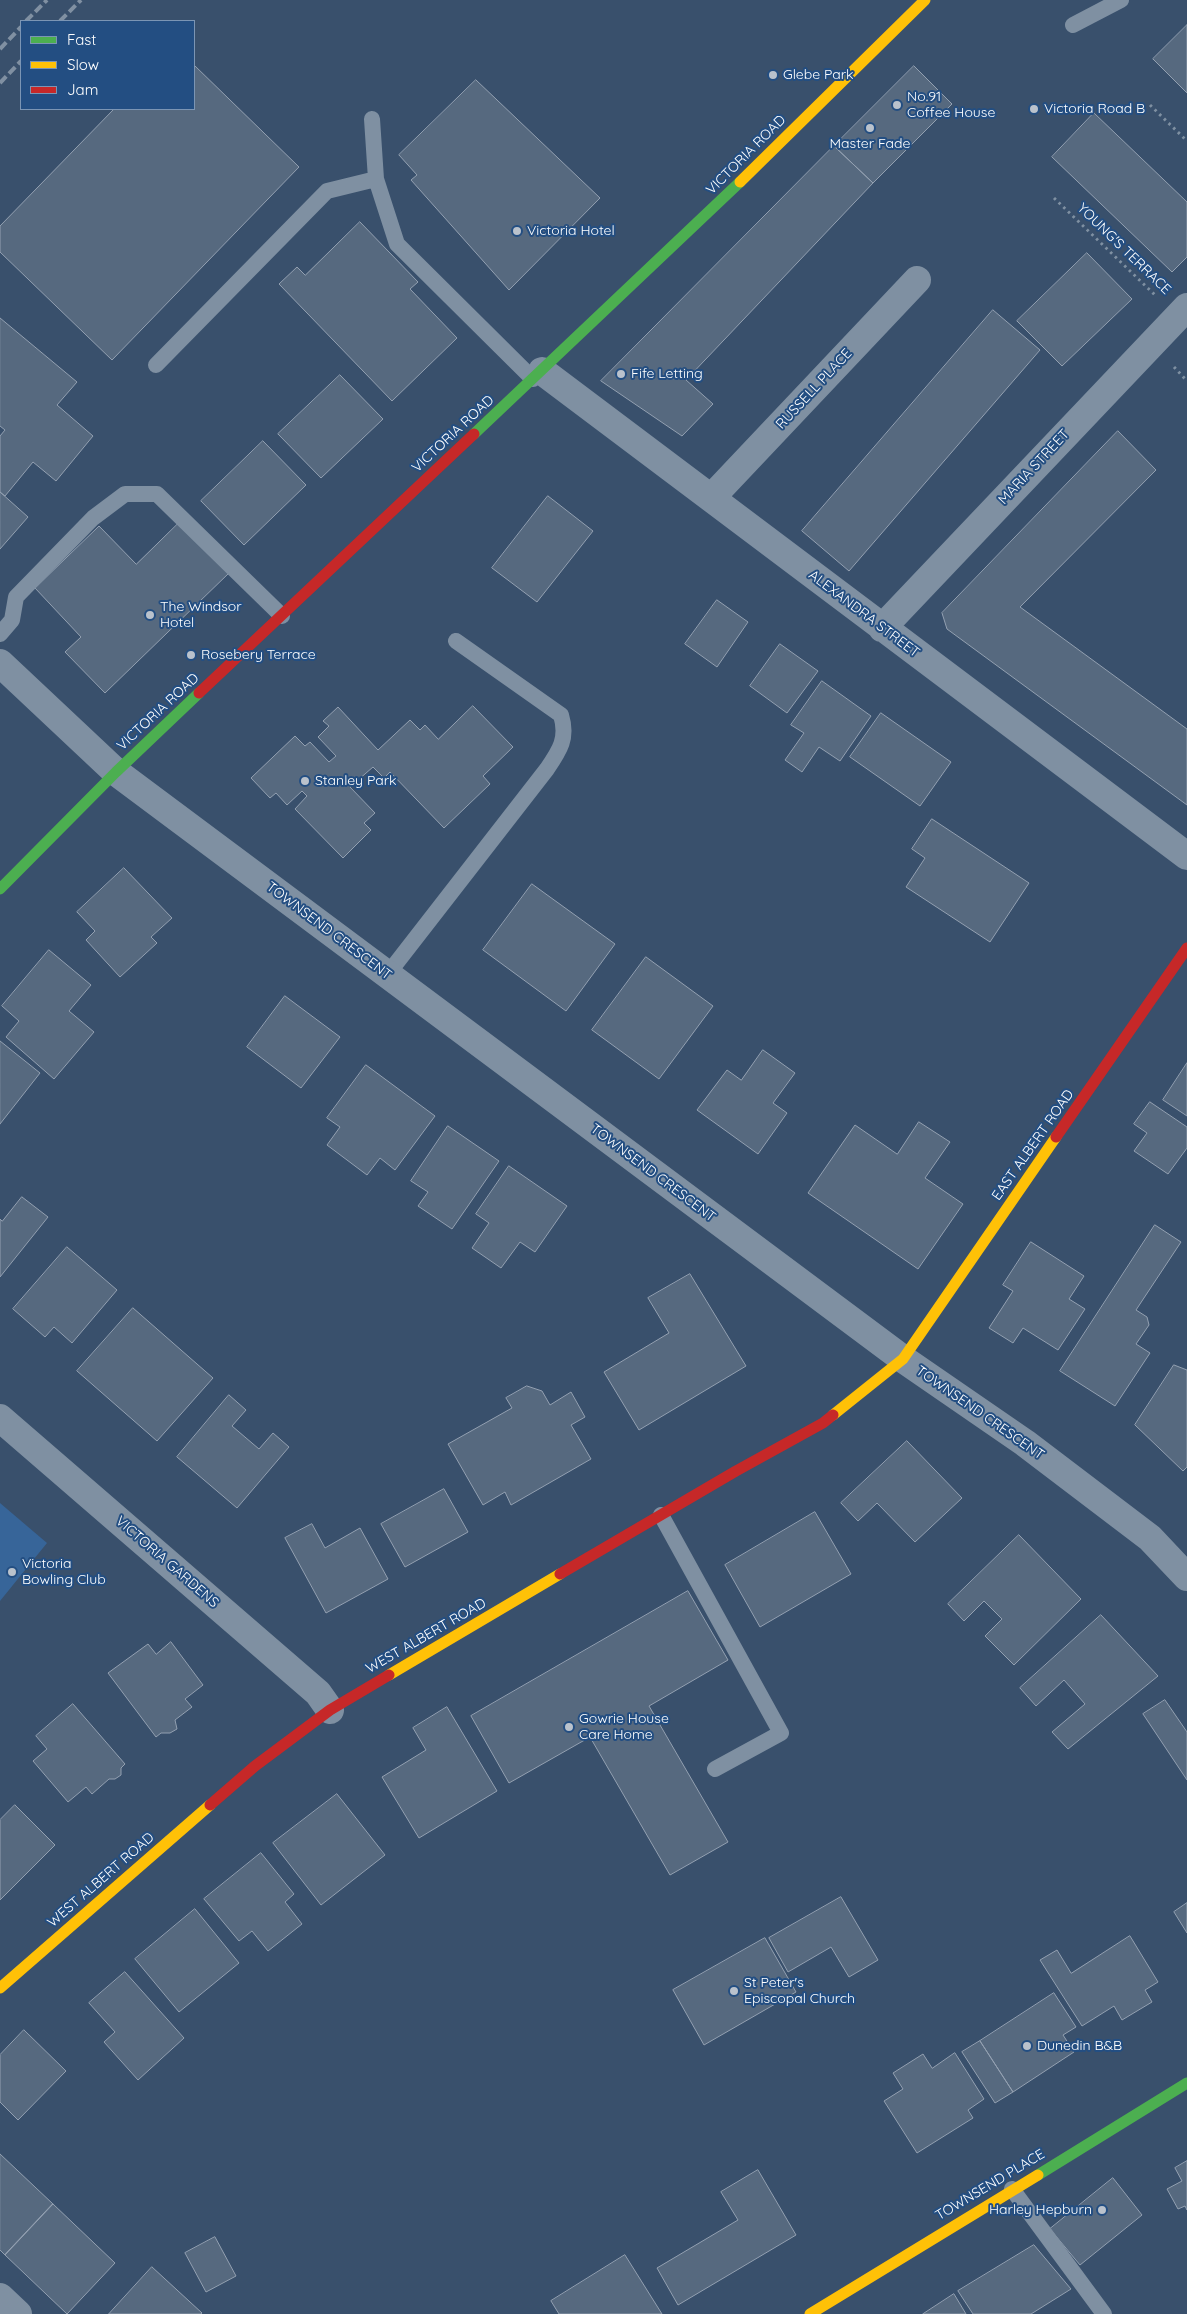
<!DOCTYPE html>
<style>
body{margin:0}
#map{position:relative;width:1187px;height:2314px;overflow:hidden;background:#39506c;font-family:Quicksand,sans-serif}
canvas{display:block}
.legend{position:absolute;left:20px;top:20px;width:175px;height:90px;box-sizing:border-box;background:#234e82;border:1px solid #7b95b4;margin:0;padding:6px 9px;list-style:none;font-size:15px;color:#fff}
.legend li{display:flex;align-items:center;gap:10px;height:25px}
.legend b{width:25px;border:1px solid #7b95b4}
</style>
<div id="map">
<canvas width="1187" height="2314"></canvas>
<ul class="legend">
<li><b style="height:6px;background:#4caf50"></b>Fast</li>
<li><b style="height:6px;background:#ffc107"></b>Slow</li>
<li><b style="height:6px;background:#c62828"></b>Jam</li>
</ul>
</div>
<script>
const ctx = document.querySelector('canvas').getContext('2d');
ctx.lineJoin = 'round';
function fillPath(path, color) { ctx.fillStyle = color; ctx.fill(path, 'evenodd'); }
function stroke(path, color, width, dash) { ctx.strokeStyle = color; ctx.lineWidth = width; ctx.lineCap = dash ? 'butt' : 'round'; ctx.setLineDash(dash || []); ctx.stroke(path); }
function write(font, color, halo, rows, align = 'center') {
  ctx.font = font + ' Quicksand,sans-serif'; ctx.lineWidth = 4; ctx.setLineDash([]); ctx.textBaseline = 'middle'; ctx.strokeStyle = halo; ctx.fillStyle = color; for (const [text, x, y, turn = 0] of rows) {
    ctx.save(); ctx.translate(x, y); ctx.rotate((+turn || 0) * Math.PI / 180); ctx.textAlign = isNaN(turn) ? turn : align; if (halo) ctx.strokeText(text, 0, 0); ctx.fillText(text, 0, 0); ctx.restore();
  }
}
fillPath(new Path2D(`
 M0,1503L47,1543L0,1601Z`), '#376599');
const building = new Path2D(`
 M1187,25V93L1153,59Z
 M194,65L299,167L112,360L0,252V226L114,109H194Z
 M914,66L952,104L873,183L834,146Z
 M476,80L600,198L509,290L411,180L417,175L399,155Z
 M1094,113L1187,202V257L1172,272L1052,157Z
 M834,146L873,183L686,380L713,404L682,436L601,381Z
 M360,222L418,282L410,289L457,338L392,401L279,284L297,267L305,275Z
 M1087,253L1132,299L1062,366L1017,321Z
 M993,310L1040,350L849,571L802,531Z
 M0,318L77,382L57,405L93,436L56,481L33,462L5,496L0,492V436L5,430L0,426Z
 M340,375L383,419L321,478L278,434Z
 M1118,431L1156,470L1020,607L1187,729V805L947,629L942,613Z
 M263,441L306,485L244,545L201,501Z
 M0,492L28,517L0,549Z
 M548,496L593,531L537,602L492,568Z
 M180,522L229,573L105,693L65,652L81,637L35,588L99,526L136,564Z
 M717,600L748,622L717,667L685,644Z
 M780,644L818,671L787,713L750,686Z
 M822,681L871,716L840,761L819,747L802,772L785,760L804,733L791,725Z
 M473,706L513,747L483,776L490,784L444,828L390,772L384,778L373,767L350,787L375,813L364,823L371,830L343,858L295,809L307,796L302,791L287,805L276,793L270,798L251,778L295,736L305,746L310,742L329,762L336,756L318,737L329,726L323,721L338,707L378,750L410,720L420,730L425,725L438,739Z
 M881,713L951,762L920,806L850,757Z
 M932,819L1029,883L990,942L906,887L925,858L912,849Z
 M124,868L172,918L151,937L157,943L120,977L86,940L95,931L77,912Z
 M532,884L615,944L566,1011L483,950Z
 M49,950L91,985L69,1011L94,1032L54,1079L6,1037L19,1021L2,1006Z
 M646,957L713,1006L659,1079L592,1030Z
 M285,996L340,1037L301,1088L247,1047Z
 M0,1041L40,1073L0,1124Z
 M763,1050L795,1073L773,1103L787,1113L758,1154L697,1110L727,1070L741,1080Z
 M1187,1063V1116L1163,1100Z
 M366,1065L435,1116L395,1170L380,1158L367,1175L327,1145L340,1127L327,1118Z
 M1150,1102L1187,1127V1148L1168,1174L1134,1151L1147,1133L1134,1124Z
 M919,1122L950,1142L925,1178L963,1204L918,1269L808,1193L855,1125L897,1154Z
 M448,1126L499,1161L452,1229L418,1206L428,1192L411,1181Z
 M509,1166L567,1206L535,1252L520,1242L501,1268L472,1248L489,1223L476,1214Z
 M22,1197L48,1217L0,1277V1219L2,1221Z
 M1155,1225L1181,1242L1136,1310L1147,1317L1149,1325L1136,1344L1150,1353L1115,1406L1060,1371Z
 M1031,1242L1084,1276L1069,1299L1085,1309L1058,1350L1023,1328L1013,1343L989,1328L1013,1291L1003,1285Z
 M67,1247L117,1290L72,1343L54,1327L45,1337L13,1309Z
 M690,1274L746,1366L639,1430L604,1372L669,1333L648,1298Z
 M133,1308L213,1378L157,1441L77,1371Z
 M1174,1365L1187,1370V1467L1183,1471L1135,1425Z
 M527,1386L542,1391L550,1405L571,1392L585,1417L571,1425L591,1459L511,1505L505,1492L483,1505L448,1444L512,1408L506,1398Z
 M229,1395L246,1410L232,1426L259,1449L273,1433L289,1447L237,1508L177,1457Z
 M907,1441L962,1498L915,1542L877,1503L858,1521L841,1503Z
 M444,1489L468,1532L405,1567L381,1524Z
 M815,1512L851,1574L760,1627L725,1565Z
 M312,1524L325,1548L360,1528L388,1579L326,1613L285,1538Z
 M1019,1535L1081,1599L1014,1665L985,1636L1002,1619L984,1601L964,1621L948,1604Z
 M688,1591L728,1660L649,1706L728,1842L670,1875L590,1737L509,1783L471,1716Z
 M1101,1615L1158,1676L1068,1749L1052,1732L1085,1704L1064,1680L1036,1706L1020,1688Z
 M171,1642L203,1685L185,1699L192,1707L175,1720L177,1729L170,1733H161L156,1737L108,1673L148,1644L156,1654Z
 M1165,1700L1187,1732V1780L1143,1714Z
 M73,1704L125,1764L121,1768V1775L115,1779H109L92,1794L86,1787L68,1802L33,1761L47,1749L36,1736Z
 M447,1707L497,1791L419,1838L382,1777L426,1750L413,1728Z
 M337,1794L385,1855L321,1905L273,1843Z
 M15,1805L55,1845L0,1900V1820Z
 M261,1853L294,1894L285,1902L302,1924L268,1951L252,1931L239,1941L204,1899Z
 M841,1897L878,1960L849,1977L831,1947L788,1972L769,1938Z
 M1187,1903V1933L1174,1912Z
 M195,1909L239,1963L179,2012L135,1959Z
 M1130,1936L1158,1982L1145,1990L1152,2002L1122,2020L1114,2006L1082,2026L1040,1960L1057,1950L1071,1973Z
 M765,1938L796,1992L704,2045L673,1990Z
 M125,1972L184,2038L138,2080L104,2042L115,2032L89,2003Z
 M1054,1993L1076,2027L1063,2035L1074,2052L1013,2092L980,2041Z
 M24,2030L66,2071L18,2120L0,2102V2055Z
 M980,2041L1013,2092L995,2103L962,2052Z
 M955,2053L984,2099L968,2110L973,2118L917,2153L884,2101L903,2089L893,2073L923,2054L932,2068Z
 M0,2154L53,2204L5,2255L0,2250Z
 M1187,2161V2210L1185,2206L1178,2209L1167,2189L1182,2181L1175,2168Z
 M758,2170L796,2235L678,2305L657,2268L738,2220L721,2192Z
 M1113,2178L1142,2215L1080,2265L1050,2229Z
 M53,2204L115,2263L67,2314L5,2255Z
 M215,2237L236,2276L206,2292L185,2253Z
 M1034,2245L1071,2289L1031,2314H973L958,2291Z
 M625,2255L662,2314H559L551,2301Z
 M152,2267L202,2313L201,2314H109Z
 M954,2294L966,2314H923Z`);
fillPath(building, '#56697f');
stroke(building, '#93a0b1', 1);
stroke(new Path2D(`
 M1150,105L1187,141
 M1054,198L1155,295
 M1174,367L1187,381`), '#7f90a2', 3, [2.5, 4]);
stroke(new Path2D(`
 M1073,25L1121,0
 M372,119L376,179L397,244L533,379
 M156,365L327,191L376,179
 M0,634L12,620L16,597L93,518L125,494H157L282,616
 M387,975L547,769C560,750 568,738 561,715L456,641
 M661,1515L781,1733L715,1769
 M1012,2189L1104,2314`), '#7f90a2', 16);
stroke(new Path2D(`
 M542,371L1187,856
 M711,498L917,280
 M882,628L1187,307
 M0,663L116,772L903,1359L1025,1443L1150,1538L1187,1577
 M0,1418L318,1693L330,1710
 M0,2297L18,2314`), '#7f90a2', 28);
stroke(new Path2D(`
 M474,434L740,182
 M0,889L116,772L199,693
 M1038,2175L1187,2083`), '#4caf50', 11);
stroke(new Path2D(`
 M740,182L925,0
 M833,1415L903,1359L1056,1137
 M389,1675L560,1574
 M0,1988L210,1805
 M810,2314L1038,2175`), '#ffc107', 11);
stroke(new Path2D(`
 M199,693L474,434
 M1056,1137L1187,948
 M560,1574L736,1471L823,1423L833,1415
 M210,1805L255,1766L330,1710L389,1675`), '#c62828', 11);
stroke(new Path2D(`
 M26,21L47,0
 M60,21L81,0
 M0,49L21,27
 M0,83L21,61`), '#8090a2', 4, [9, 4]);
for (const [x, y, r, color] of [
 [773,75,5,"#bac2cc"],
 [897,105,5,"#bac2cc"],
 [1034,109,5,"#bac2cc"],
 [870,128,5,"#bac2cc"],
 [517,231,5,"#bac2cc"],
 [621,374,5,"#bac2cc"],
 [150,615,5,"#bac2cc"],
 [191,655,5,"#bac2cc"],
 [305,781,5,"#bac2cc"],
 [12,1572,5,"#bac2cc"],
 [569,1727,5,"#bac2cc"],
 [734,1991,5,"#bac2cc"],
 [1027,2046,5,"#bac2cc"],
 [1102,2210,5,"#bac2cc"]
]) { const dot = new Path2D(); dot.arc(x, y, r, 0, 2 * Math.PI); ctx.fillStyle = color; ctx.fill(dot); stroke(dot, '#234e82', 2); }
write('14px', '#fff', '#234e82', [
 ["Glebe Park",783,75],
 ["No.91",907,97],
 ["Coffee House",907,113],
 ["Victoria Road B",1044,109],
 ["Master Fade",870,144,"center"],
 ["Victoria Hotel",527,231],
 ["Fife Letting",631,374],
 ["The Windsor",160,607],
 ["Hotel",160,623],
 ["Rosebery Terrace",201,655],
 ["Stanley Park",315,781],
 ["Victoria",22,1564],
 ["Bowling Club",22,1580],
 ["Gowrie House",579,1719],
 ["Care Home",579,1735],
 ["St Peter's",744,1983],
 ["Episcopal Church",744,1999],
 ["Dunedin B&B",1037,2046],
 ["Harley Hepburn",1092,2210,"right"]
], 'left');
write('14px', '#fff', '#234e82', [
 ["VICTORIA ROAD",746,155,-45],
 ["YOUNG'S TERRACE",1124,249,44],
 ["RUSSELL PLACE",814,389,-47],
 ["VICTORIA ROAD",453,434,-43],
 ["MARIA STREET",1034,467,-47],
 ["ALEXANDRA STREET",864,614,37],
 ["VICTORIA ROAD",158,712,-43],
 ["TOWNSEND CRESCENT",329,931,37],
 ["EAST ALBERT ROAD",1033,1145,-55],
 ["TOWNSEND CRESCENT",653,1173,37],
 ["TOWNSEND CRESCENT",980,1413,35],
 ["VICTORIA GARDENS",167,1562,41],
 ["WEST ALBERT ROAD",426,1636,-30],
 ["WEST ALBERT ROAD",101,1880,-41],
 ["TOWNSEND PLACE",990,2185,-31]
]);
</script>
